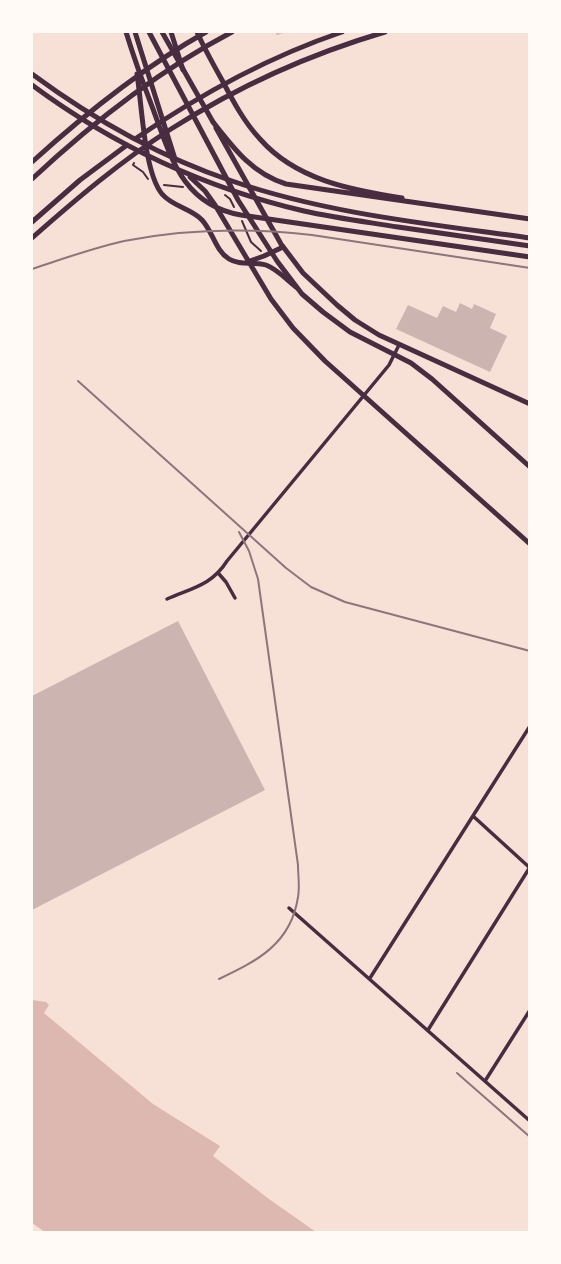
<!DOCTYPE html>
<style>
body{margin:0}
#map{position:relative;width:561px;height:1264px;overflow:hidden;background:#f7e1d7;font-family:"Libre Baskerville",serif}
canvas{display:block}
.frame{position:absolute;inset:0;border:33px solid #fffaf5;pointer-events:none}
</style>
<div id="map">
<canvas width="561" height="1264"></canvas>
<div class="frame"></div>
</div>
<script>
const ctx = document.querySelector('canvas').getContext('2d');
ctx.lineJoin = 'round';
function fillPath(path, color) { ctx.fillStyle = color; ctx.fill(path, 'evenodd'); }
function stroke(path, color, width, dash) { ctx.strokeStyle = color; ctx.lineWidth = width; ctx.lineCap = dash ? 'butt' : 'round'; ctx.setLineDash(dash || []); ctx.stroke(path); }
fillPath(new Path2D(`
 M32,1000L46,1002L49,1005L44,1013L153,1104L220,1146L213,1156L269,1199L316,1232H45L32,1223Z`), '#dcb8b0');
stroke(new Path2D(`
 M277,34L283,32`), '#dcb8b0', 2);
fillPath(new Path2D(`
 M460,303L472,309L474,304L496,314L490,328L507,336L490,372L396,329L408,305L437,318L443,306L456,312Z
 M178,621L265,790L32,910V696Z`), '#ccb4b1');
stroke(new Path2D(`
 M134,163L133,165L143,172L148,179
 M164,185L183,187
 M225,195L230,199L234,207
 M242,221L251,242L261,251`), '#4a2c40', 2);
stroke(new Path2D(`
 M219,574L226,582L235,598
 M167,599C192,588 212,585 227,561L389,365L399,345
 M473,816L530,868
 M289,908L530,1121
 M370,978L530,726
 M428,1030L530,867
 M485,1081L530,1010`), '#4a2c40', 3.5);
stroke(new Path2D(`
 M149,32L238,200L277,261L302,294L323,312L350,332L411,363L432,379L530,467
 M216,128L281,244L303,273L337,305L355,320L379,335L530,404`), '#4a2c40', 5);
stroke(new Path2D(`
 M162,32L213,122`), '#4a2c40', 5);
stroke(new Path2D(`
 M126,32C134,58 143,83 153,109C171,158 183,205 241,215L530,257
 M135,32L175,159
 M171,32L183,70
 M197,32C204,48 213,64 222,80C233,101 244,122 260,139C296,180 351,190 402,198
 M32,74C93,119 160,157 232,181C328,214 430,224 530,238
 M137,74C142,105 144,172 162,194C173,207 191,208 202,220C213,232 215,250 229,259C240,266 254,261 266,265C277,269 287,280 296,287
 M32,85C113,145 205,188 304,211C335,218 367,222 398,227C442,233 486,240 530,246
 M213,122C234,149 253,174 286,184L530,219
 M135,139C199,95 268,57 342,32
 M32,162C86,113 142,68 206,32
 M190,177L205,191L215,205L271,299L293,328L325,361L530,544
 M32,179C93,122 158,71 232,32
 M32,222L80,180L127,145
 M32,238C76,199 121,161 171,129C237,87 310,54 385,32
 M247,262L264,256L283,247`), '#4a2c40', 5);
stroke(new Path2D(`
 M32,269C62,259 93,248 124,241C186,229 250,228 312,235L530,268
 M78,381L286,568L311,587L345,602L530,651
 M219,979C257,961 291,944 298,897C300,887 298,875 298,865L258,579L249,551L239,532
 M457,1073L530,1137`), '#8f747c', 2);
</script>
